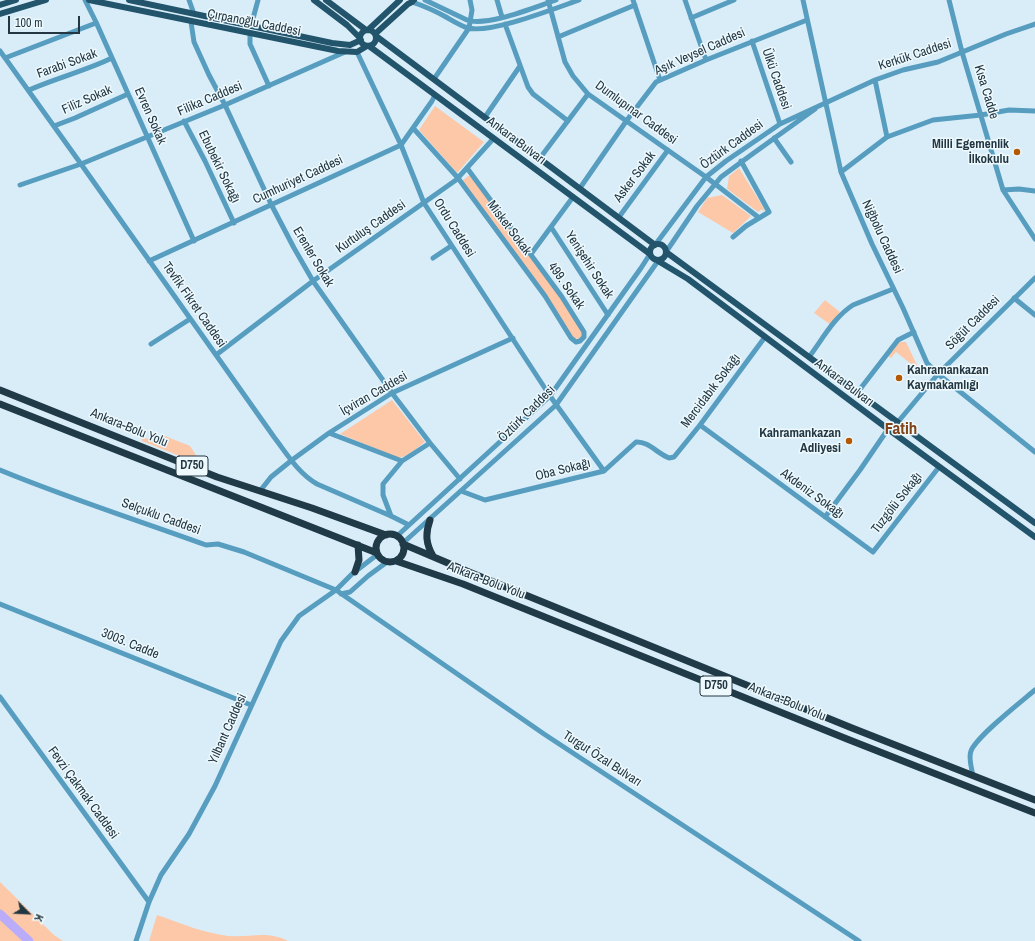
<!DOCTYPE html>
<meta charset="utf-8">
<style>
body{margin:0}
#map{position:relative;width:1035px;height:941px;overflow:hidden;background:#d9edf8;font-family:"Archivo Narrow",sans-serif}
canvas{display:block}
.north{position:absolute;left:8px;top:893px;width:40px;height:40px;-webkit-text-stroke:3px #eef9fe;paint-order:stroke;rotate:114deg;font-size:11px;font-weight:700;line-height:16px;text-align:center;color:#223742}
.north::after{content:'';display:block;margin:auto;width:14px;height:18px;background:#223742;clip-path:polygon(50% 0,100% 100%,50% 72%,0 100%)}
.scale{position:absolute;left:8px;top:16px;width:72px;height:18px;box-sizing:border-box;border:2px solid #223742;border-top:0;padding-left:5px;font-size:12px;line-height:14px;white-space:nowrap;color:#223742;-webkit-text-stroke:3px #eef9fe;paint-order:stroke}
</style>
<div id="map">
<canvas width="1035" height="941"></canvas>
<div class="north">K</div>
<div class="scale">100 m</div>
</div>
<script>
const ctx = document.querySelector('canvas').getContext('2d');
ctx.lineJoin = 'round';
function fillPath(path, color) { ctx.fillStyle = color; ctx.fill(path, 'evenodd'); }
function stroke(path, color, width, dash) { ctx.strokeStyle = color; ctx.lineWidth = width; ctx.lineCap = dash ? 'butt' : 'round'; ctx.setLineDash(dash || []); ctx.stroke(path); }
function write(font, color, halo, rows, align = 'center') {
  ctx.font = font + ' "Archivo Narrow",sans-serif'; ctx.lineWidth = 3; ctx.setLineDash([]); ctx.textBaseline = 'middle'; ctx.strokeStyle = halo; ctx.fillStyle = color; for (const [text, x, y, turn = 0] of rows) {
    ctx.save(); ctx.translate(x, y); ctx.rotate((+turn || 0) * Math.PI / 180); ctx.textAlign = isNaN(turn) ? turn : align; if (halo) ctx.strokeText(text, 0, 0); ctx.fillText(text, 0, 0); ctx.restore();
  }
}
fillPath(new Path2D(`
 M435,106L484,142L457,173L419,130Z
 M739,168L765,210L763,211L762,209L758,212L727,189L729,176Z
 M468,176H471C509,227 549,278 583,333L582,337L578,339L572,337L462,181Z
 M722,195L751,216L733,233L698,212L707,198Z
 M825,300L840,312L831,325L814,313Z
 M899,342H906L917,365L915,367L896,352L891,358L888,356Z
 M392,400L425,442C417,448 407,457 398,458L340,434Z
 M165,436L190,446L199,460L197,463L142,441V439Z
 M0,882L54,935L63,941H0Z
 M157,915C180,923 204,933 228,936C251,938 266,930 288,941H149Z`), '#fdc8a8');
stroke(new Path2D(`
 M0,914L29,941`), '#baacf9', 9);
stroke(new Path2D(`
 M85,0L96,22L194,241
 M189,0L194,14
 M425,0L467,20C487,27 535,7 556,0
 M497,0L502,17
 M548,0L565,62L573,76L588,94L706,177L758,217
 M633,0L660,80
 M685,0L706,60
 M803,0L841,172L872,244L903,308L927,363L938,374L1035,452
 M949,0L962,52L1003,190L1035,239
 M412,2C424,6 435,11 446,17C453,21 461,26 468,28C490,34 556,8 579,0
 M691,18L734,0
 M191,22L194,42L209,75L225,105L271,204L294,248L313,281L392,393L430,443L460,479
 M505,24L528,87L533,94L568,121
 M251,26L258,0
 M250,33V44L269,86
 M558,37L635,5
 M752,41L780,124
 M0,51L81,164L274,437C287,454 298,473 317,484L391,516L409,525
 M357,52L401,145L424,203L550,396L604,471
 M5,58L96,23
 M434,79L469,28L472,10L470,0
 M875,80L887,137
 M29,90C56,78 85,71 112,58
 M485,117L520,66
 M184,121L205,161L234,223
 M54,126L75,118L128,94
 M413,128L458,178L545,296L571,338L576,342L580,341L584,337V332L562,297L467,168
 M774,138L791,162
 M540,158L588,94
 M841,172L887,137L933,120L981,115L1009,110L1035,111
 M20,185L81,164L225,105L345,52
 M580,188L627,120L656,82L706,60L807,20
 M1003,190L1019,189L1035,191
 M619,217L668,150
 M551,227L608,315
 M733,237L746,226L769,212L741,161
 M655,245L706,177L726,161L780,124L875,80L903,70L938,62L1006,34L1035,24
 M666,252L697,206L721,177L751,155L815,109
 M531,254L573,197
 M433,258L451,246
 M149,261L401,145L432,101L435,95
 M1014,298L1035,315
 M151,344L190,319
 M216,355L313,281L456,180L494,138
 M809,357C822,340 834,317 853,305L893,289
 M857,393L898,340L914,332
 M897,423L938,374L1035,278
 M700,425L873,552L939,467
 M329,433L402,461
 M0,470C68,498 137,520 206,545L218,544L244,552L336,590L544,734L859,941
 M260,491L271,477L292,460L329,433L392,393L513,338
 M461,491L485,500L604,471L636,442C648,441 658,454 669,458L674,457L700,425L765,337
 M391,516L383,495V484L402,461L430,443
 M825,517L860,470L888,429
 M397,536L550,396L641,268L650,254
 M403,543L556,405L658,261
 M341,594L350,592L368,576L387,562
 M0,604L251,705
 M0,697L149,902
 M973,776C972,769 968,758 971,751C976,737 1022,701 1035,690
 M136,941L149,902L161,875L189,834L215,786L281,641L299,616L336,590L352,574L378,554`), '#579dc0', 5);
stroke(new Path2D(`
 M89,0L338,51L357,52L367,46
 M129,0L332,43L350,45L361,40
 M314,0L347,25L360,38
 M326,0L366,30
 M0,5L16,0
 M0,14L46,0
 M368,30L400,0
 M360 38a8 8 0 1 1 16 0a8 8 0 1 1-16 0Z
 M375,34L408,4L412,2L414,0
 M376,36L655,245
 M369,46L650,254
 M650 252a8 8 0 1 1 16 0a8 8 0 1 1-16 0Z
 M666,252L1035,523
 M658,261L688,279L888,429L1035,537`), '#22546c', 6);
stroke(new Path2D(`
 M0,390L217,477L312,508L386,535
 M0,404L377,553
 M430,520C425,534 426,544 433,556
 M376 548a14 14 0 1 1 28 0a14 14 0 1 1-28 0Z
 M403,544L469,572L852,728L1035,800
 M396,561L463,584L847,739L1035,813
 M355,572L359,560L358,545`), '#203a47', 7);
for (const [x, y, r, color] of [
 [1017,152,4,"#b55803"],
 [899,378,4,"#b55803"],
 [849,441,4,"#b55803"]
]) { const dot = new Path2D(); dot.arc(x, y, r, 0, 2 * Math.PI); ctx.fillStyle = color; ctx.fill(dot); stroke(dot, '#eef9fe', 1.5); }
for (const [x, y, w] of [
 [192,466,32],
 [716,686,32]
]) { const box = new Path2D(); box.roundRect(x - w / 2, y - 10, w, 20, 3); ctx.fillStyle = '#eef9fe'; ctx.fill(box); stroke(box, '#223742', 1); }
write('bold 12px', '#223742', null, [
 ["D750",192,466],
 ["D750",716,686]
]);
write('13px', '#223742', '#eef9fe', [
 ["Çırpanoğlu Caddesi",254,23,11],
 ["Aşık Veysel Caddesi",700,52,-24],
 ["Kerkük Caddesi",915,55,-18],
 ["Farabi Sokak",67,64,-20],
 ["Ülkü Caddesi",776,79,71],
 ["Kısa Cadde",986,92,73],
 ["Filika Caddesi",210,99,-23],
 ["Filiz Sokak",87,100,-24],
 ["Dumlupınar Caddesi",636,113,36],
 ["Evren Sokak",150,116,66],
 ["Ankara Bulvarı",516,141,37],
 ["Öztürk Caddesi",732,145,-36],
 ["Ebubekir Sokağı",219,167,64],
 ["Asker Sokak",635,177,-53],
 ["Cumhuriyet Caddesi",298,180,-25],
 ["Kurtuluş Caddesi",371,227,-35],
 ["Ordu Caddesi",454,228,58],
 ["Misket Sokak",509,228,53],
 ["Niğbolu Caddesi",882,237,65],
 ["Erenler Sokak",313,257,59],
 ["Yenişehir Sokak",589,265,57],
 ["499. Sokak",566,286,55],
 ["Tevfik Fikret Caddesi",194,305,55],
 ["Söğüt Caddesi",973,323,-45],
 ["Ankara Bulvarı",844,383,37],
 ["Mercidabık Sokağı",711,391,-53],
 ["İçviran Caddesi",374,394,-30],
 ["Öztürk Caddesi",527,414,-45],
 ["Ankara-Bolu Yolu",129,428,22],
 ["Oba Sokağı",563,470,-14],
 ["Akdeniz Sokağı",812,494,36],
 ["Tuzgölü Sokağı",897,503,-52],
 ["Selçuklu Caddesi",161,517,20],
 ["Ankara-Bolu Yolu",486,581,21],
 ["3003. Cadde",130,644,22],
 ["Ankara-Bolu Yolu",787,702,22],
 ["Yılbant Caddesi",228,729,-66],
 ["Turgut Özal Bulvarı",602,759,33],
 ["Fevzi Çakmak Caddesi",83,793,54]
]);
write('bold 13px', '#223742', '#eef9fe', [
 ["Milli Egemenlik",1009,145],
 ["İlkokulu",1009,160],
 ["Kahramankazan",907,371,"left"],
 ["Kaymakamlığı",907,386,"left"],
 ["Kahramankazan",841,434],
 ["Adliyesi",841,449]
], 'right');
write('bold 17px', '#82451a', '#eef9fe', [
 ["Fatih",901,429]
]);
</script>
